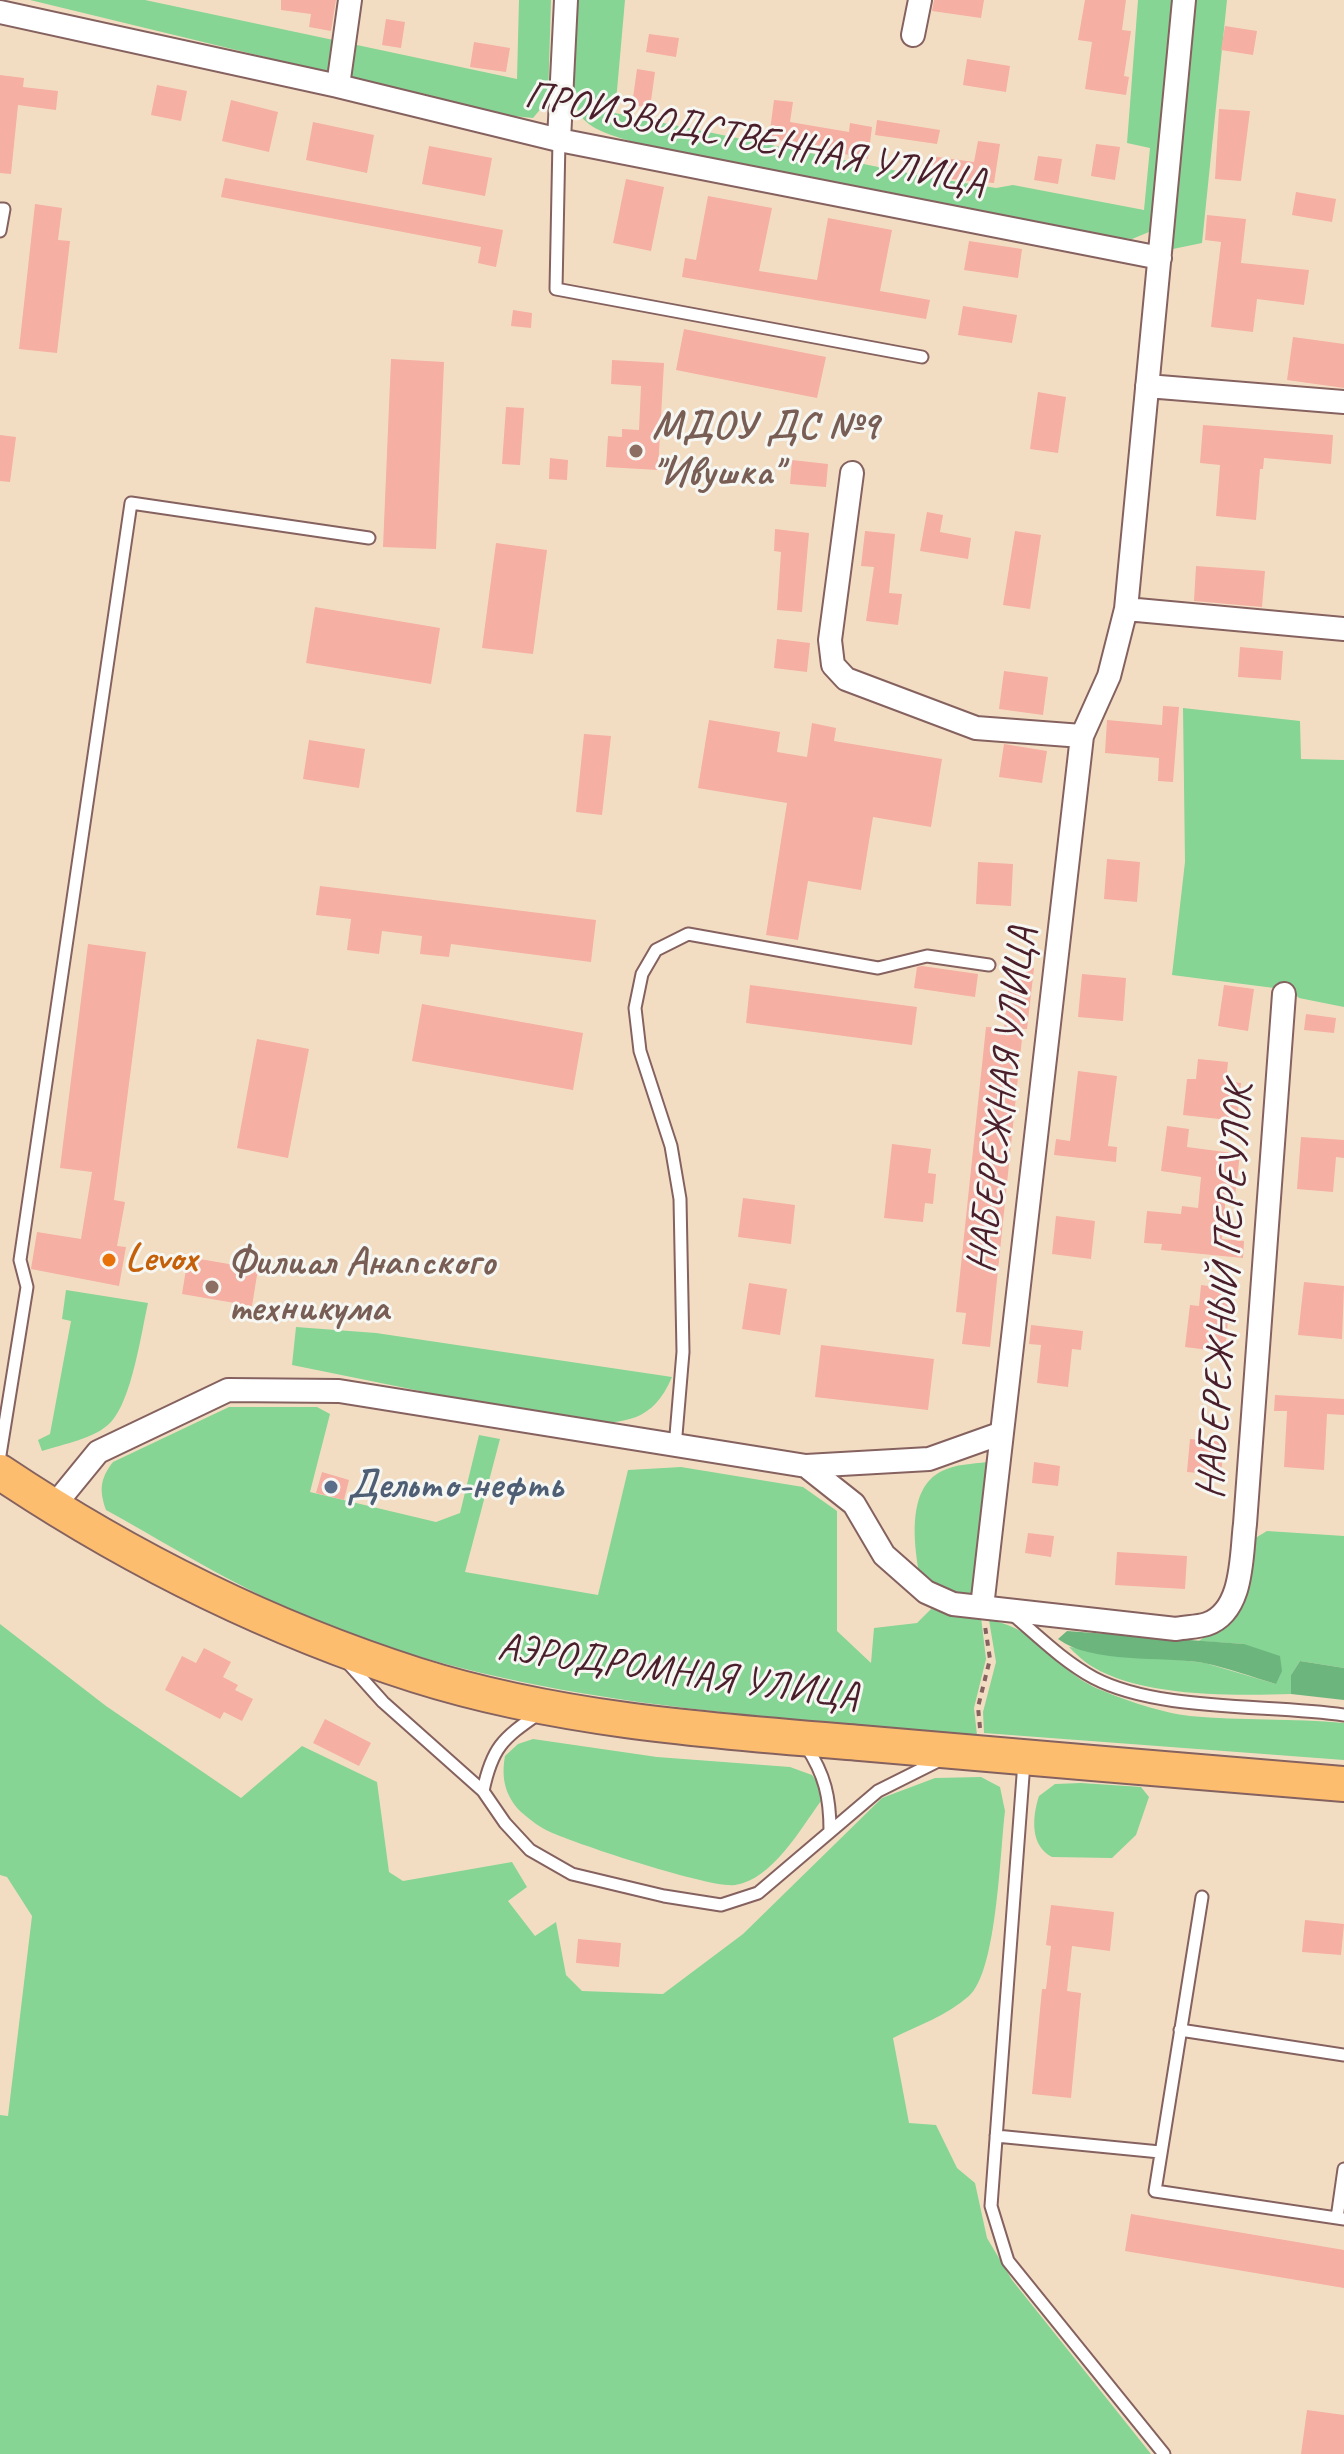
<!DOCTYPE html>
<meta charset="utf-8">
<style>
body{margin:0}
canvas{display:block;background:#f3ddc2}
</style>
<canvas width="1344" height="2454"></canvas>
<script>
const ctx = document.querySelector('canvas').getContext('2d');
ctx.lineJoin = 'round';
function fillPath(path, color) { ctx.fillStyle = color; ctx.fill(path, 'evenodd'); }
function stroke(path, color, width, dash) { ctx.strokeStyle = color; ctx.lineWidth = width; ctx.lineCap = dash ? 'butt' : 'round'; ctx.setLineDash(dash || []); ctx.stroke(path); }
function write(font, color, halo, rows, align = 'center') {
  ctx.font = font + ' Caveat,sans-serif'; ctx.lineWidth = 6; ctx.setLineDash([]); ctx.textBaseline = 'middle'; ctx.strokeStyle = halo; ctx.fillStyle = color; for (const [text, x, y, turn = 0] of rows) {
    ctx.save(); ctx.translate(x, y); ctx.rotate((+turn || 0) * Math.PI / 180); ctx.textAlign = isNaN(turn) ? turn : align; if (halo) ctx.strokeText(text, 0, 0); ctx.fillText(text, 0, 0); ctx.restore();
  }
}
fillPath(new Path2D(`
 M30,0H145L517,79L519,0H551L548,100L533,118L504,115Z
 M576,0H625L615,113L927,177L996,188L1013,185L1144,210L1150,148L1127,143L1138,0H1176L1159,207L1149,232L1132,239L1108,237L633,142C616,136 589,131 579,113C562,83 574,33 576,0Z
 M1193,0H1227L1202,243L1168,250Z
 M1183,708L1300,721L1301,759L1344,760V1007L1299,998L1290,990L1172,975L1185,862Z
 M66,1290L148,1303C141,1334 132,1399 111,1422C95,1439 63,1444 42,1451L38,1440L50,1434L71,1321L62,1319Z
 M296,1327L376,1333L672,1377C652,1424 623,1423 578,1423L292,1365Z
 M229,1407H317L330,1414L310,1492L436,1522L460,1513L479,1435L500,1439L465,1572L598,1595L628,1470L681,1467L803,1487L837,1511V1631L871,1663L874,1628L917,1623L931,1609L981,1617L986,1659L974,1708L977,1735C755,1715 530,1706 321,1623C247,1593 176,1549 106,1510C99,1490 100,1479 113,1462Z
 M987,1462L975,1589L971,1602L920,1577C914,1546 906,1488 942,1471C956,1464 972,1464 987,1462Z
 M1267,1531L1344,1536V1668L1300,1661L1291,1675V1694C1234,1696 1143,1697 1093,1667C1084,1662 1076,1654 1069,1647L1205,1663L1276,1684L1244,1644L1199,1641C1248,1605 1249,1600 1252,1540Z
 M989,1620C1044,1630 1054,1671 1101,1690C1127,1701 1163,1713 1190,1716C1241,1721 1293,1718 1344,1723V1760L984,1733L983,1712L996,1662Z
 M0,1624L106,1706L241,1798L302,1746L377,1782L389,1872L403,1881L512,1862L527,1887L508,1901L535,1936L556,1922L566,1975L582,1991L663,1994L743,1934L882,1798L935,1778L981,1777L1000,1787L1005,1811C1000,1851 997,1972 969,1996C946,2016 919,2025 893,2038L909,2123L936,2125L957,2168L975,2183L987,2238L1012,2280L1151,2454H0V2115L8,2116L32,1916L7,1877L0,1875Z
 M533,1739L657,1757L790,1767L812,1775L820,1786L821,1801C801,1828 772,1880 735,1885C712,1889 572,1843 546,1830C538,1826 528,1818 521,1812C505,1796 501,1778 505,1756L518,1744Z
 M1081,1783L1141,1787L1149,1797L1136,1835L1112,1858L1052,1857C1030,1846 1032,1817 1039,1796L1055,1784Z`), '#86d595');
fillPath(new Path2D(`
 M1067,1631L1244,1644L1280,1656L1282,1671L1276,1684C1252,1677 1228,1668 1204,1663C1163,1656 1091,1664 1058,1639Z
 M1300,1661L1344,1668V1700L1291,1694V1675Z`), '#6cb67e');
fillPath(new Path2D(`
 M281,0H336L331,31L309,27L311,14L281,10Z
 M934,0H984L981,18L932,11Z
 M1085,0H1126L1122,30L1131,31L1124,76L1129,77L1126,95L1085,89L1092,42L1078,40Z
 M386,19L405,22L401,48L382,45Z
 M1225,26L1257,31L1253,55L1221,50Z
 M649,34L679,38L676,57L646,52Z
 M474,42L510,48L506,72L470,67Z
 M967,59L1010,66L1006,92L963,85Z
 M637,69L655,72L650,108L632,105Z
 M0,75L24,78L23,87L58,91L56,110L18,105L11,174L0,173Z
 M157,85L187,91L181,121L151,115Z
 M231,100L278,112L269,152L222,141Z
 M774,100L793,102L790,122L849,132L850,123L872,127L868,159L769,138Z
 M1219,109L1250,111L1241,181L1215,179Z
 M877,120L940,130L937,144L875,135Z
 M313,122L374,135L367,173L306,160Z
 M978,141L1000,144L994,183L927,177L930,156L974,162Z
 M1096,144L1120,147L1115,180L1091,176Z
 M429,146L492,158L485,196L422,184Z
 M1038,156L1062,159L1058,184L1034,180Z
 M225,178L503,230L496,267L478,263L481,247L221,197Z
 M626,179L664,187L651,251L613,243Z
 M1296,192L1336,199L1332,222L1292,215Z
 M708,196L772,208L759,271L817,280L828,218L892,230L880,291L930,300L926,319L682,277L685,258L696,260Z
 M35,204L62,208L58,240L70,241L57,353L19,349Z
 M1207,215L1246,219L1241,263L1309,270L1304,305L1257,299L1253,332L1211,327L1221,242L1205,240Z
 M969,241L1022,249L1018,278L964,270Z
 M963,306L1017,315L1012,343L958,335Z
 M513,310L532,313L531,328L511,326Z
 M684,329L826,357L817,398L676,370Z
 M1293,337L1344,344V388L1287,380Z
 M391,359L444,362L436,549L383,547Z
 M612,360L664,363L658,470L606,467L608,436L622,437V429L639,430L641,386L611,384Z
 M1038,392L1066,397L1058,453L1030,449Z
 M506,407L524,408L520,465L502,464Z
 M1203,425L1333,435L1331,464L1264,458L1263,469H1260L1256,520L1216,516L1220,465L1200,463Z
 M0,435L16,437L10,482L0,481Z
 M550,458L568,460L567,480L549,479Z
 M792,460L828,464L826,487L790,484Z
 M927,512L943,515L940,532L971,538L968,559L920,551Z
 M775,529L809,533L802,612L777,610L781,552L774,551Z
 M865,531L895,534L889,593L902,594L898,625L866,621L874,567L861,566Z
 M1015,531L1041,535L1030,609L1003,605Z
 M496,543L547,550L533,654L482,648Z
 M1196,566L1265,571L1262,607L1194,601Z
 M315,607L440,628L431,684L306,663Z
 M777,639L810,643L807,672L774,668Z
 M1240,647L1283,651L1281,680L1238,677Z
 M1004,671L1048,677L1043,715L999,709Z
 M1163,706L1179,707L1173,782L1158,781L1159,758L1105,753L1107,720L1162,725Z
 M709,720L780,732L777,752L807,757L812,723L836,728L834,741L942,759L931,827L873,817L861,890L808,881L798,940L766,935L787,803L698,788Z
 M584,734L611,736L602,815L576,812Z
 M309,740L365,749L359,788L303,779Z
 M1004,744L1047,751L1042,783L999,777Z
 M1107,859L1140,862L1137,902L1104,899Z
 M978,862L1013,864L1011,906L976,904Z
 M320,886L596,920L591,962L451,944L449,957L420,954L422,936L382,931L379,954L347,950L351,919L316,915Z
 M88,944L146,952L114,1200L125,1202L117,1246L126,1247L119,1286L31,1269L37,1232L81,1239L92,1172L60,1168Z
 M922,966L978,974L975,997L914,988L917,967Z
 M1011,966L1034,968L1027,1029H1023L990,1347L962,1344L966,1313L956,1312L986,1027L1004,1028Z
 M1082,974L1126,978L1123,1021L1078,1017Z
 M750,985L917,1007L912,1045L746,1023Z
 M1224,985L1254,989L1248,1031L1218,1026Z
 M422,1004L583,1033L573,1090L412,1061Z
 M1306,1014L1336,1018L1334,1033L1304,1030Z
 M257,1039L309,1049L288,1158L237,1148Z
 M1198,1059L1228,1062L1226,1081L1241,1083L1237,1121L1183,1115L1187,1079H1196Z
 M1078,1071L1117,1076L1108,1146L1117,1147L1116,1162L1054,1155L1056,1139L1070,1141Z
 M1167,1126L1189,1129L1187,1147L1240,1154L1235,1196L1226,1195L1222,1239L1244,1241L1243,1258L1161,1250L1162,1244L1144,1243L1147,1211L1181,1214L1182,1206L1198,1208L1201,1177L1161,1171Z
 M1301,1137L1344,1140V1158L1336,1157L1333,1192L1297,1189Z
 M892,1144L931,1149L928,1173L936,1174L933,1204L925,1203L923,1222L884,1218Z
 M743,1198L795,1205L791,1244L738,1237Z
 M1056,1216L1095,1221L1091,1259L1052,1254Z
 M188,1257L258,1269L252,1306L182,1294Z
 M1304,1282L1344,1286L1342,1339L1298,1335Z
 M749,1283L787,1289L780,1335L742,1329Z
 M1201,1285L1231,1289L1225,1352L1185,1347L1190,1305L1199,1306Z
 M1031,1325L1083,1331L1081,1350L1072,1349L1068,1387L1037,1383L1041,1345L1029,1344Z
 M821,1345L934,1359L928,1410L815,1397Z
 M1275,1395L1344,1399V1415L1327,1414L1324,1470L1284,1467L1287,1411H1274Z
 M1190,1439L1224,1442L1221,1475L1187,1472Z
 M1034,1462L1060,1466L1058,1486L1032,1483Z
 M322,1472L349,1480L344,1500L316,1493Z
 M1028,1533L1054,1536L1051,1557L1025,1553Z
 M1117,1552L1187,1556L1185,1589L1115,1585Z
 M204,1648L231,1662L223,1677L238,1685L235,1690L253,1699L242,1721L224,1712L220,1719L165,1690L182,1656L196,1663Z
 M325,1719L371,1743L359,1766L313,1743Z
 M1051,1905L1114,1912L1110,1951L1072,1946L1067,1991L1081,1993L1071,2098L1032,2094L1042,1989H1046L1051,1946L1046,1945Z
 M1305,1920L1344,1924L1341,1955L1302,1952Z
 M578,1939L621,1943L619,1967L576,1963Z
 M1131,2214L1344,2250V2288L1125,2251Z
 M1307,2410L1344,2415V2454H1301Z`), '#f5afa3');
const service = new Path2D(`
 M559,140L556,289L922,357
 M0,209H4L0,231
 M675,1447L683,1352L680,1199L671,1146L640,1051L635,1008L642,974L656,950L688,934L878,968L927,956L989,965
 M0,1455L27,1287L20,1260L131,503L369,538
 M1011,1613C1038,1636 1063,1661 1094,1678C1159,1712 1270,1704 1344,1715
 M348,1663L383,1702L483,1791L505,1823L530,1850L572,1874L664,1896L721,1905L758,1893L878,1791L942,1759
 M806,1746C825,1775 830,1797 830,1831
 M1024,1762L991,2206L1008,2261L1164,2454
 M483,1791C492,1748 502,1739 538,1714
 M1202,1897L1155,2191L1344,2219
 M1180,2030L1344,2055
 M996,2136L1160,2152
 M1337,2218L1344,2169`);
const minor = new Path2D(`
 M0,12L338,86L559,140L1160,258
 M913,35L920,0
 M338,86L350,0
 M559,140L566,0
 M1147,386L1344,402
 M852,473L830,640L833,665L846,679L976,728L1082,736
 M1126,609L1344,629
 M806,1466L929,1459L1002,1433
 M53,1507L98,1452L228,1390L339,1391L806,1466L854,1504L884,1555L926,1592L953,1604L1176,1629C1186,1627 1198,1627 1207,1624C1244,1611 1241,1555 1245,1524L1284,994
 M982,1607L1082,736L1109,676L1126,609L1184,0`);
const primary = new Path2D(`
 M0,1472C130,1559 266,1627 416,1675C558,1720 712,1731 860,1743C1021,1757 1183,1771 1344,1784`);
stroke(service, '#856260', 15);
stroke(minor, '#856260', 26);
stroke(primary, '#856260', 38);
stroke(new Path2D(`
 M980,1728L978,1707L990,1659L985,1626`), '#856260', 4, [6, 6]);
stroke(service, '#fff', 11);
stroke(minor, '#fff', 22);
stroke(primary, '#fcbd6f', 34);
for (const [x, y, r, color] of [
 [636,451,8,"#8d6e63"],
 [109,1260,8,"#e8710a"],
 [212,1287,8,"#8d6e63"],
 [331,1487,8,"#5c6f8a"]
]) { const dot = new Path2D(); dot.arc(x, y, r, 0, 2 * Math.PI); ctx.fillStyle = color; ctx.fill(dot); stroke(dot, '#f6f6f2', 3); }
write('40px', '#4a1f2b', '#f6f6f2', [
 ["ПРОИЗВОДСТВЕННАЯ УЛИЦА",755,140,11],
 ["НАБЕРЕЖНАЯ УЛИЦА",1003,1100,-83],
 ["НАБЕРЕЖНЫЙ ПЕРЕУЛОК",1226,1291,-86],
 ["АЭРОДРОМНАЯ УЛИЦА",678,1673,8]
]);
write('bold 40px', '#785e54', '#f6f6f2', [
 ["МДОУ ДС №9",652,428],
 ["\"Ивушка\"",652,474],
 ["Филиал Анапского",228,1264],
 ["техникума",228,1310]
], 'left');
write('bold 40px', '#c56008', '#f6f6f2', [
 ["Levox",125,1260]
], 'left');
write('bold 40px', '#4e5e75', '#f6f6f2', [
 ["Дельто-нефть",347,1487]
], 'left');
</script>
